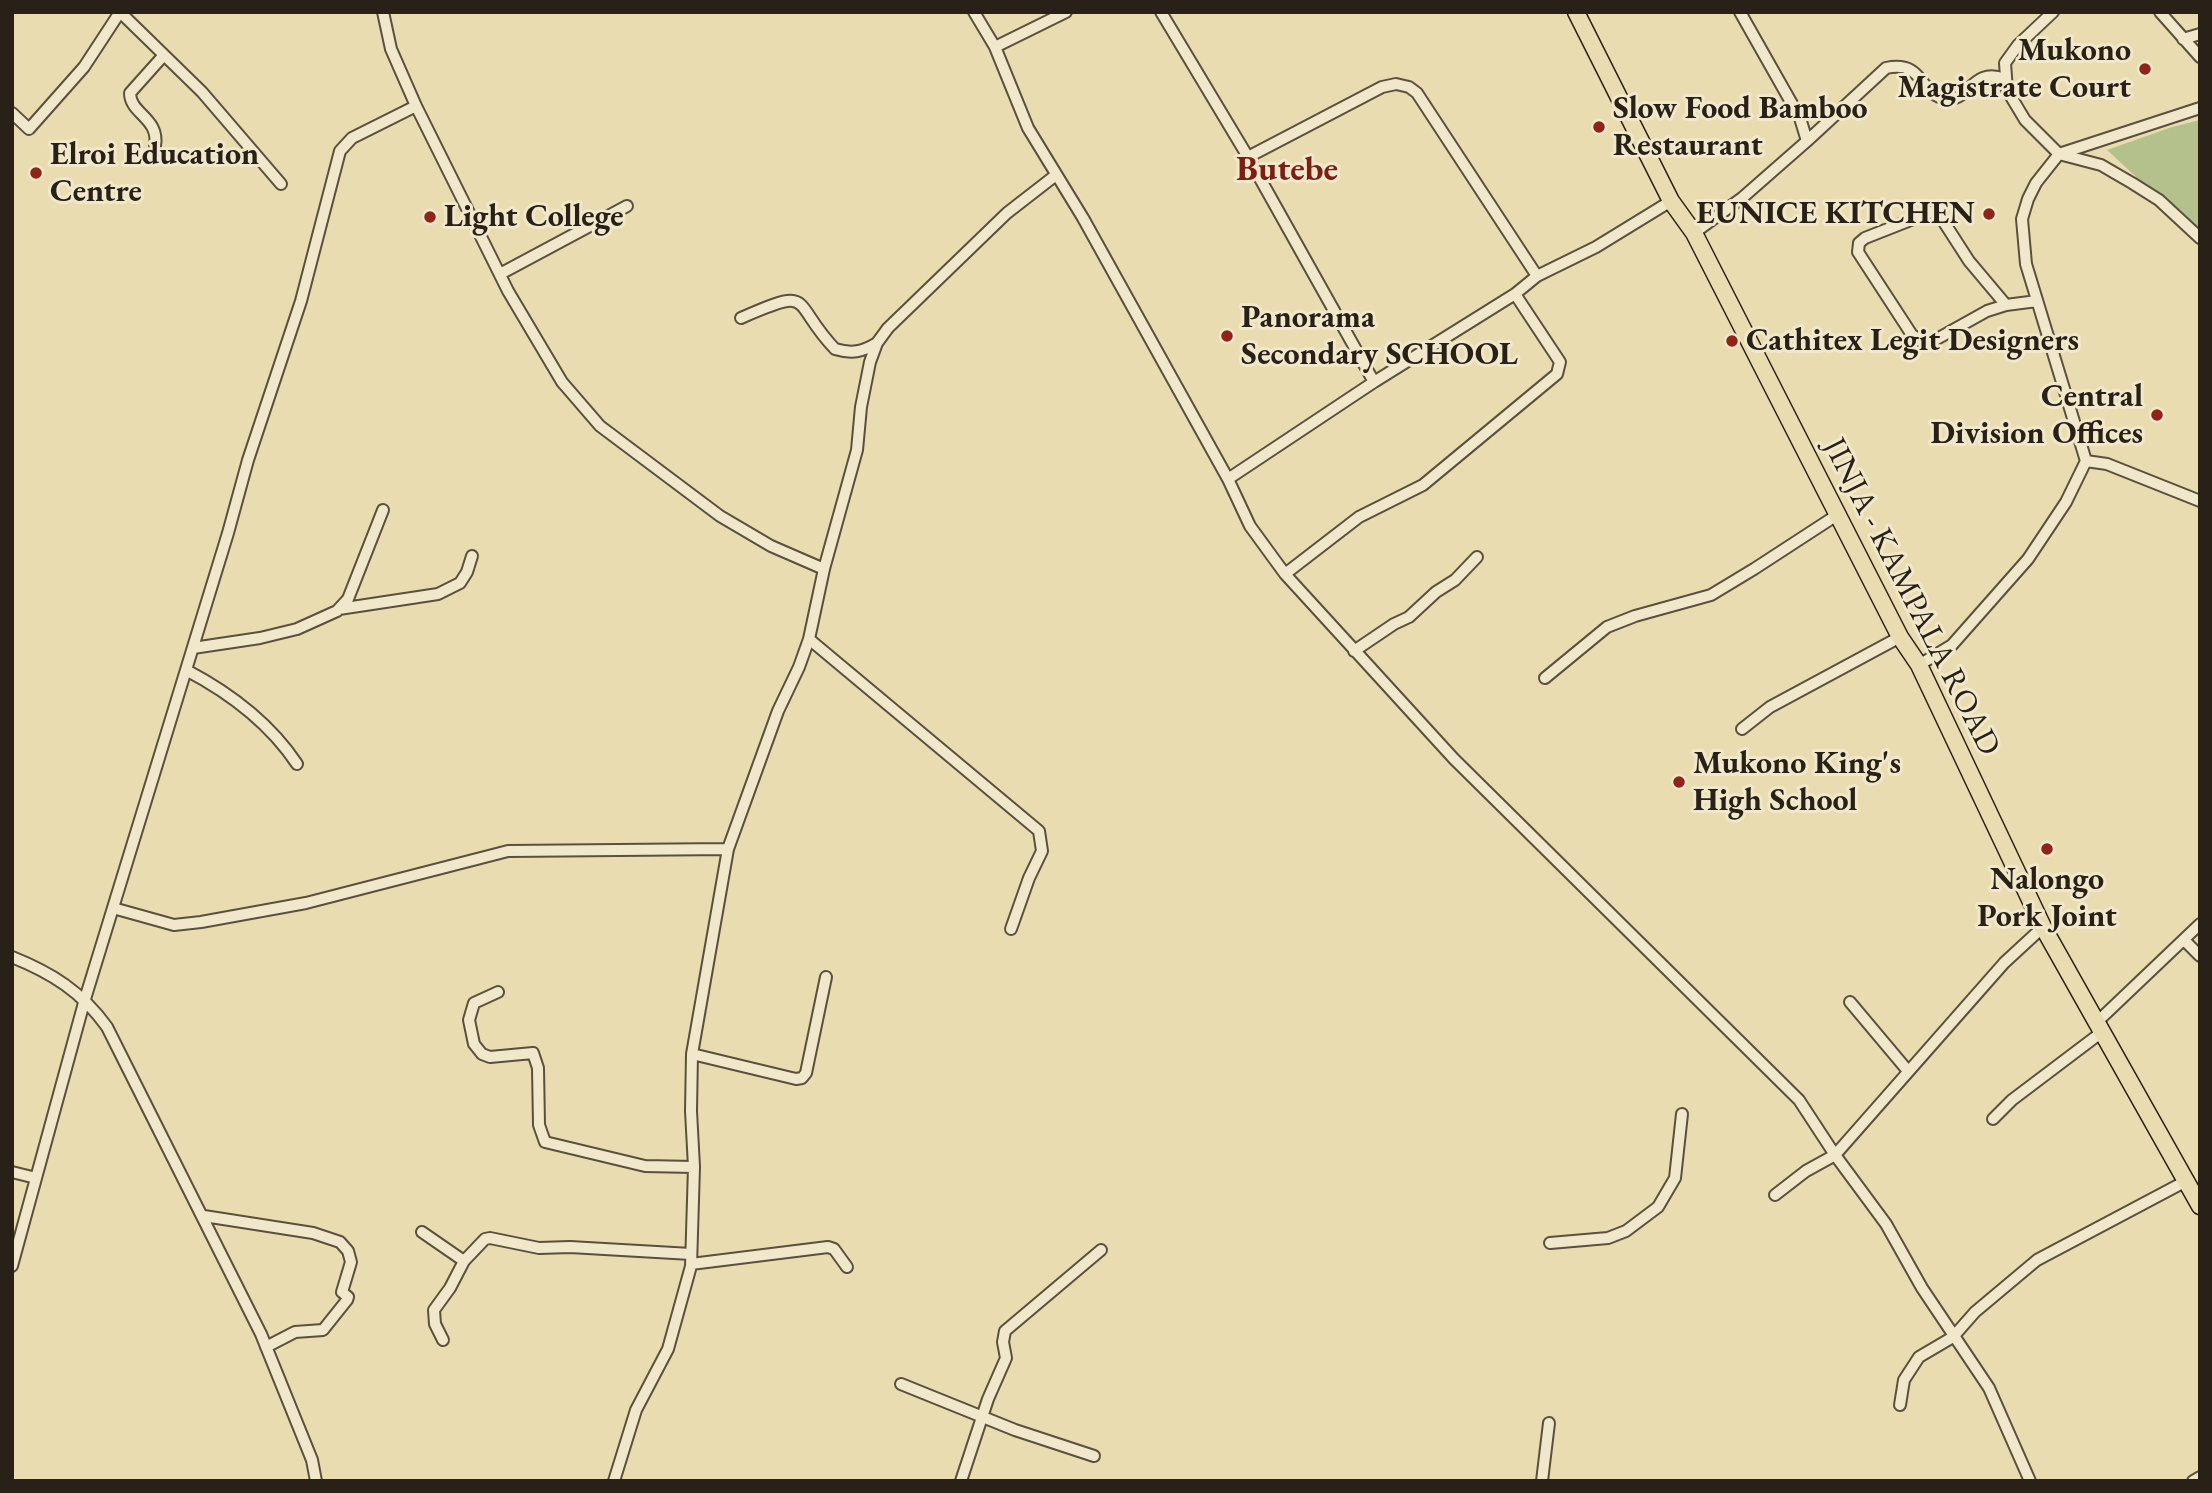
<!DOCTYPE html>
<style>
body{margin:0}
#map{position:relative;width:2212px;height:1493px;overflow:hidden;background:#e9dcb0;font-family:"EB Garamond",serif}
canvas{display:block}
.frame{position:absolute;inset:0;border:14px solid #292117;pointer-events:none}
</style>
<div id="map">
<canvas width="2212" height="1493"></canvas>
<div class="frame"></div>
</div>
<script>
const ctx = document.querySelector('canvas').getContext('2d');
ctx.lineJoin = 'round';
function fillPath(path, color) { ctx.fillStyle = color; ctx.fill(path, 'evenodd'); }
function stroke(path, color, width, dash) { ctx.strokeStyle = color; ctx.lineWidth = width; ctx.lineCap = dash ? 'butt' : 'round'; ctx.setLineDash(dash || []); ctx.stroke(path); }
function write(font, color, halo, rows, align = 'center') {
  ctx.font = font + ' "EB Garamond",serif'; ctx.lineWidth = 6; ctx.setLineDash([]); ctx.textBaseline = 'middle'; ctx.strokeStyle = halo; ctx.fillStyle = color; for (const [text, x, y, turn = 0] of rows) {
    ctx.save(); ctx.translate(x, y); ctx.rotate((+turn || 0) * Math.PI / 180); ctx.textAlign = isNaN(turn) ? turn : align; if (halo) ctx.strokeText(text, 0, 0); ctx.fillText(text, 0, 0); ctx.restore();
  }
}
fillPath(new Path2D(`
 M2200,120V236L2107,150L2172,127Z`), '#b4c18d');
const minor = new Path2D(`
 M120,12L202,92L281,184
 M383,12L391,49L416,106L508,291L562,382L600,426L720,516L771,546L824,569
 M974,12L995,47
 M1066,12L995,47L1028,128L1083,218L1228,479L1250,526L1285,574L1454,759L1799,1100L1835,1155L1886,1224L1922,1288L1989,1388L2030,1481
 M1161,12L1248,157L1374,382
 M2053,12L2018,45L2005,63L2007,90L2025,120L2059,154L2101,165L2132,183L2159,200L2200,238
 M2160,12L2200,57
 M2183,39L2200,34
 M12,113L29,129L84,67L120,12
 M1807,141L1886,68C1925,60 1918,94 1946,99C1968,103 1973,66 2004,79
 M155,146C160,118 130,114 130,93L164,55
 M1248,157L1382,87L1396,84L1409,87L1417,93L1537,276
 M1694,233L1742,198L1807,141L1800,118L1740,12
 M500,274L627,206
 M2006,305L1969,261L1940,216L1931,212L1865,238L1859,243L1858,252L1912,335L1923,342L1935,340L1987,311L2006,305L2037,301
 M741,318C816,285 790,302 835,349C852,354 862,352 877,343
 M2086,461L2107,464L2200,501
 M1228,479L1374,382L1515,294L1537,276L1596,247L1671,201
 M1285,574L1359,517L1423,485L1557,374L1560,362L1515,294
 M339,609L438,594L460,583L467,572L472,556
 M809,639L1039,831L1042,851L1029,878L1011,929
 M193,648L260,638L297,629L337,611L348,599L383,510
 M1354,651L1394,624L1409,617L1436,592L1455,580L1477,557
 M1919,665L1952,645L2028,559L2066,502L2086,461L2026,264L2022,219L2028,199L2036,183L2059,154L2200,108
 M186,670C230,693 269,722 297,764
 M1545,678L1607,627L1635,616L1711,595L1754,569L1837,515
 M1742,729L1770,707L1900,637
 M113,908L174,925L201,922L306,903L508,851L728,849
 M2184,940L2200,956
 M12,957C52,973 82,992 107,1027L261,1334L312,1460L316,1481
 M498,992L474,1003L469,1020L474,1044L482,1054L490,1057L533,1053L538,1068L539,1125L545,1142L645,1166L694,1167
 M1850,1002L1908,1071
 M2096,1023L2200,924
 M692,1054L796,1079L802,1078L806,1073L826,977
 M1993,1119L2012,1100L2102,1032
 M12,1172L36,1178
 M1775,1195L1806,1171L1835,1155L2004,963L2043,927
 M204,1216L313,1233L340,1242L348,1251L351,1262L342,1292L348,1297L347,1300L323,1330L295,1332L266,1347
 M422,1232L464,1261L485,1239L490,1238L539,1248L570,1247L691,1254
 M1550,1243L1608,1238L1626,1231L1658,1207L1675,1178L1682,1114
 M691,1264L828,1247L834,1249L847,1267
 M12,1266L85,999L228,533L248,460L301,301L340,151L352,138L416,106
 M443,1340L435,1324L434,1310L450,1288L464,1261
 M901,1384L1015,1430L1094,1456
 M1900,1405L1904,1380L1919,1357L1953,1337L1975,1312L2037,1260L2188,1180
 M614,1481L636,1410L668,1349L691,1266L694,1167L691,1111L692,1054L728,849L778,711L799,667L809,639L824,569L857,450L861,407L870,362L877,343L888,328L1007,213L1056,175
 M961,1481L988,1399L1006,1358L1003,1342L1005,1331L1101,1250
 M1542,1481L1549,1423
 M2193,1481L2200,1477`);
const highway = new Path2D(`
 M1576,12L1671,201L1694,233L1900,637L1919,665L2043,927L2200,1206`);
stroke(minor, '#59503d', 14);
stroke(highway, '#292117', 19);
stroke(minor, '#f1e8cc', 10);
stroke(highway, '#e9dcb0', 16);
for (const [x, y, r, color] of [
 [2145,69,7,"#8f2418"],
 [1599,127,7,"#8f2418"],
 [36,173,7,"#8f2418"],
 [1989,214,7,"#8f2418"],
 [430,217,7,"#8f2418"],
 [1227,336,7,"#8f2418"],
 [1732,341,7,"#8f2418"],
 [2157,415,7,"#8f2418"],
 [1679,782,7,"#8f2418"],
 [2047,849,7,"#8f2418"]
]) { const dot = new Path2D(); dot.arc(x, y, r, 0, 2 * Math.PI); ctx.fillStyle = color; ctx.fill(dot); stroke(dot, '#f1e8cc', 2.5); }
write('bold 32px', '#292117', '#f1e8cc', [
 ["Mukono",2131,51,"right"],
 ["Magistrate Court",2131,88,"right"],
 ["Slow Food Bamboo",1613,109],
 ["Restaurant",1613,146],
 ["Elroi Education",50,155],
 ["Centre",50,192],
 ["EUNICE KITCHEN",1975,214,"right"],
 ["Light College",444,217],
 ["Panorama",1241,318],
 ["Secondary SCHOOL",1241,355],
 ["Cathitex Legit Designers",1746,341],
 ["Central",2143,397,"right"],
 ["Division Offices",2143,434,"right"],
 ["Mukono King's",1693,764],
 ["High School",1693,801],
 ["Nalongo",2047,880,"center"],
 ["Pork Joint",2047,917,"center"]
], 'left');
write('32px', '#292117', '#f1e8cc', [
 ["JINJA - KAMPALA ROAD",1911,597,63]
]);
write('bold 35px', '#7a1f14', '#f1e8cc', [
 ["Butebe",1287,170]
]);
</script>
